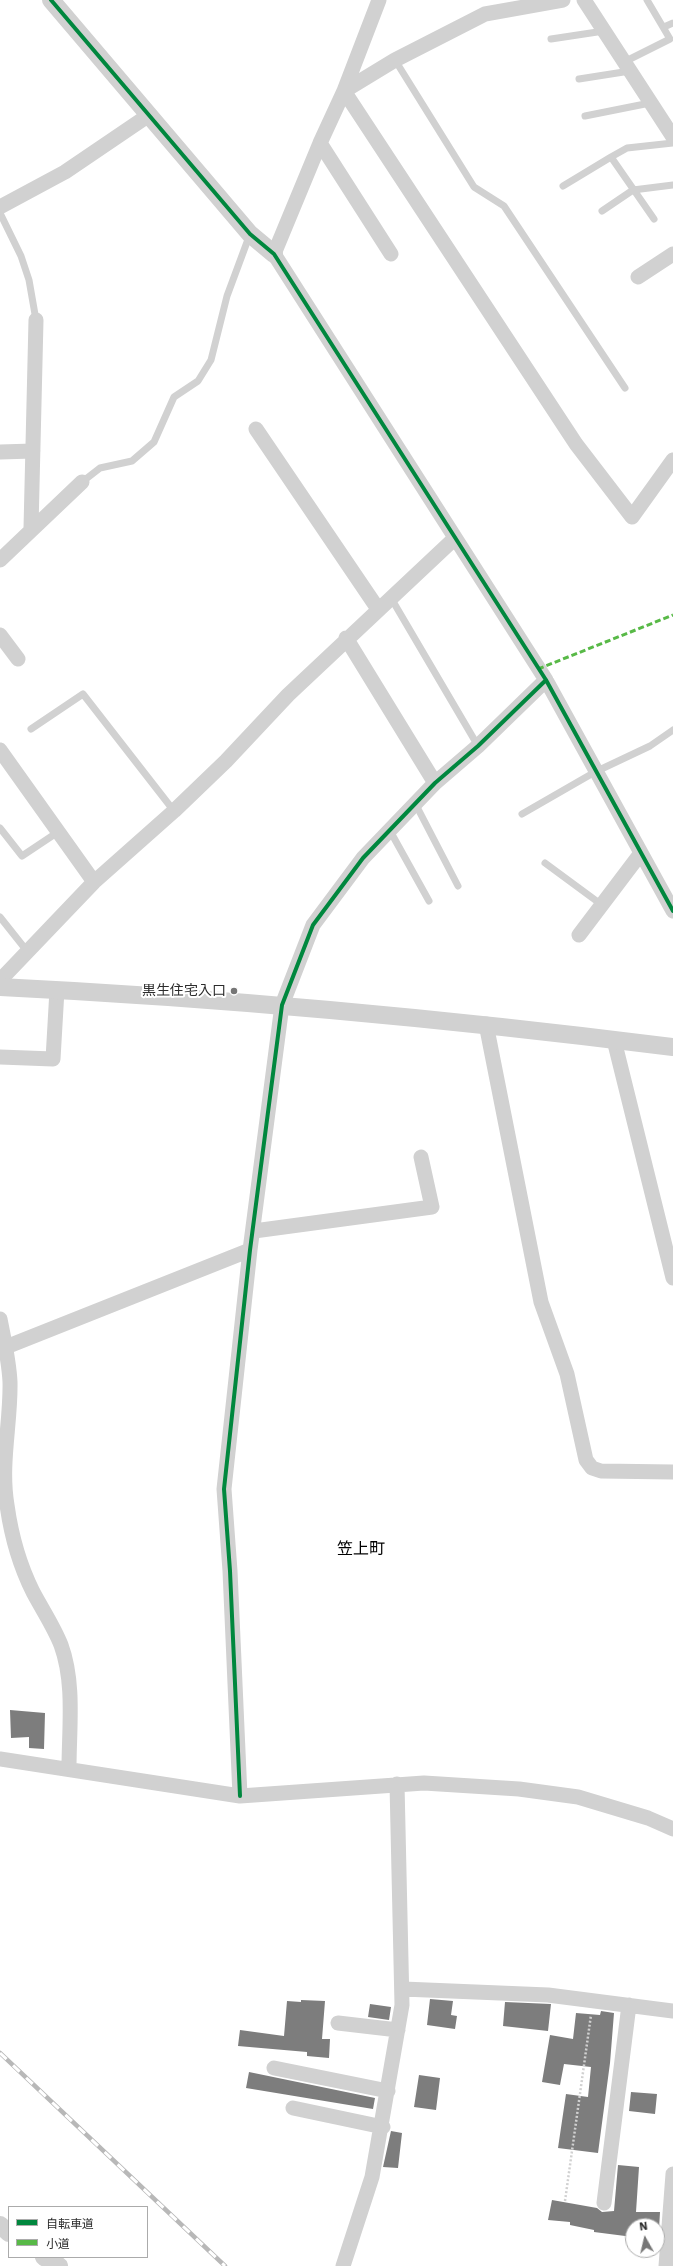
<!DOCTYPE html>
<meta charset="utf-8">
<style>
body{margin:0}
#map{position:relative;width:673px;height:2266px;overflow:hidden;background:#fff;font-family:"Work Sans","Noto Sans JP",sans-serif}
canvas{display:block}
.legend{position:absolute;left:8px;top:2206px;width:140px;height:52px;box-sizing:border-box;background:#fff;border:1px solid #ababab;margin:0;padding:5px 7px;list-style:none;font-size:12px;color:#2c2c2c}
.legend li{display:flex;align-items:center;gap:8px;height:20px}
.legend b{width:20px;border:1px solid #ababab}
.north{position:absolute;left:625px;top:2218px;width:40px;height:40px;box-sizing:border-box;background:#fff;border:1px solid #ababab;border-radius:50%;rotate:352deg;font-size:11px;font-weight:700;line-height:16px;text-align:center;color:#2c2c2c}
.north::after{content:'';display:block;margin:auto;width:14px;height:18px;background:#767676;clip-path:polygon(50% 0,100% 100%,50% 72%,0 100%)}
</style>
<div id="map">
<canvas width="673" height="2266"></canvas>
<ul class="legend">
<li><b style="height:5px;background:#00873e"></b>自転車道</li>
<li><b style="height:5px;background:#58b947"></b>小道</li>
</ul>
<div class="north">N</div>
</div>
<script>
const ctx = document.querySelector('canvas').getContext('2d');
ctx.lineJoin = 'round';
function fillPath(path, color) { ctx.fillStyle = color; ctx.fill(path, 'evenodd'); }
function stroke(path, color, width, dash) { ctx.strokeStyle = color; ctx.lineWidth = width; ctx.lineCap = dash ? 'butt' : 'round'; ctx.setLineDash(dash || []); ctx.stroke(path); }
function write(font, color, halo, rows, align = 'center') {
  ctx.font = font + ' "Work Sans","Noto Sans JP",sans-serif'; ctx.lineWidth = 4; ctx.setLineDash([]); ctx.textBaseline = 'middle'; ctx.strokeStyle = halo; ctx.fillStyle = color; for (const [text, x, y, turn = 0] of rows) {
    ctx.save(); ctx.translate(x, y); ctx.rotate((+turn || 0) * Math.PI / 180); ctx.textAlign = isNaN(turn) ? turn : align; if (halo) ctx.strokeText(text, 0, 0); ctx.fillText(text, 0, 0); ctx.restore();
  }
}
fillPath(new Path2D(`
 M10,1710L45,1713L44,1749L29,1748V1737L11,1738Z
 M430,1999L453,2001L451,2015L457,2016L455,2029L427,2025Z
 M301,2000L325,2001L322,2039H330L329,2058L307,2056V2052L238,2046L240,2030L284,2036L287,2001L301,2002Z
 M505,2002L551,2004L548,2031L503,2026Z
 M370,2004L391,2007L389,2020L368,2017Z
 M601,2011L614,2013L610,2063L598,2153L558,2148L566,2094L588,2097L591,2067L564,2064L560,2085L542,2082L550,2035L573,2039L576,2013L600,2015Z
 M249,2072L375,2098L373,2109L246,2088Z
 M419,2075L440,2078L436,2110L414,2107Z
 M631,2092L657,2094L655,2114L629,2111Z
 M391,2131L402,2133L398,2168L383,2167Z
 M618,2165L639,2167L636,2212H660L659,2229H657V2226H633V2237L594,2232V2230L570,2225V2222L548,2220L552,2200L597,2208L602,2212L614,2211Z`), '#7d7d7d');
stroke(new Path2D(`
 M565,2201L591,2015`), '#d1d1d1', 2.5, [2, 2]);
stroke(new Path2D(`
 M664,27L673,23
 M551,39L604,31
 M395,60L474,187L504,206L625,388
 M624,62L670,39L647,0
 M579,79L630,71
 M585,116L650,103
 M563,186L611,157
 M602,211L633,190L673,185
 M0,213L21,256L29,280L36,320
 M654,219L611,157L627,148L673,143
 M82,482L100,468L132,461L154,442L174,397L198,381L211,360L227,296L250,234
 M391,598L478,746
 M31,729L83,694L174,811
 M416,805L458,886
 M522,814L595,772L650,746L673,730
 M0,828L22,856L58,832
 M389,829L429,901
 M545,863L602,905
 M0,917L27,951`), '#d1d1d1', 7);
stroke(new Path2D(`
 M379,0L344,91L320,143L274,254L546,680L673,911
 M584,0L673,137
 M344,91L576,444L632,517L673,460
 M344,91L395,60L485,14L563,0
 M320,143L391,254
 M0,207L65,172L149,115
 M638,277L673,254
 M256,429L378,609
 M0,452L33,451
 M31,528L36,320
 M0,560L82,482
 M0,635L18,659
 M346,638L435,783
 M0,750L94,882
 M579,935L641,853
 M0,986L5,975L94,882L174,811L226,761L288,695L454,539
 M486,1024L541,1302L567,1374L586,1460L592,1468L601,1471L673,1472
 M614,1040L673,1278
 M0,1057L53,1059L57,990
 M254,1231L432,1207L421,1157
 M0,1319C4,1340 9,1360 10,1382C11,1422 0,1464 7,1505C11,1534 20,1566 33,1592C42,1609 54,1627 61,1645C75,1683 69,1729 69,1768
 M6,1347L250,1250
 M0,1759L240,1796L424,1783L519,1789L578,1797L648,1818L673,1829
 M240,1796L230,1571L224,1489L250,1250L282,1005L313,925L363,858L435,783L478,746L546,680
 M403,1989L548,1995L673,2011
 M338,2023L398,2030
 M274,2068L388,2091
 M293,2108L383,2127
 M604,2203L629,2005
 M343,2266L372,2177L402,2005L397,1784
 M666,2266L673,2174`), '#d1d1d1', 15);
stroke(new Path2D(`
 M51,0L250,234L274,254
 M0,987C225,998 449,1019 673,1047
 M0,2225L9,2233
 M44,2257L59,2266`), '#d1d1d1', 18);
const rail = new Path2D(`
 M0,2053L225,2266`);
stroke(rail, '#b8b8b8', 4.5);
stroke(rail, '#fff', 3, [9]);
stroke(new Path2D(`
 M538,669L673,615`), '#58b947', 3, [6, 3]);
stroke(new Path2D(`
 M51,0L250,234L274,254L546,680L673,911
 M240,1796L230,1571L224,1489L250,1250L282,1005L313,925L363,858L435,783L478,746L546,680`), '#00873e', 4);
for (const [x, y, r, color] of [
 [234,991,4,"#767676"]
]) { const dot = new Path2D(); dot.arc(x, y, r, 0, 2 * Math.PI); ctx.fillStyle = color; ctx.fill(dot); stroke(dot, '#fff', 1.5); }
write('14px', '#2c2c2c', '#fff', [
 ["黒生住宅入口",226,991]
], 'right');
write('16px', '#000', '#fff', [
 ["笠上町",361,1549]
]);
</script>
